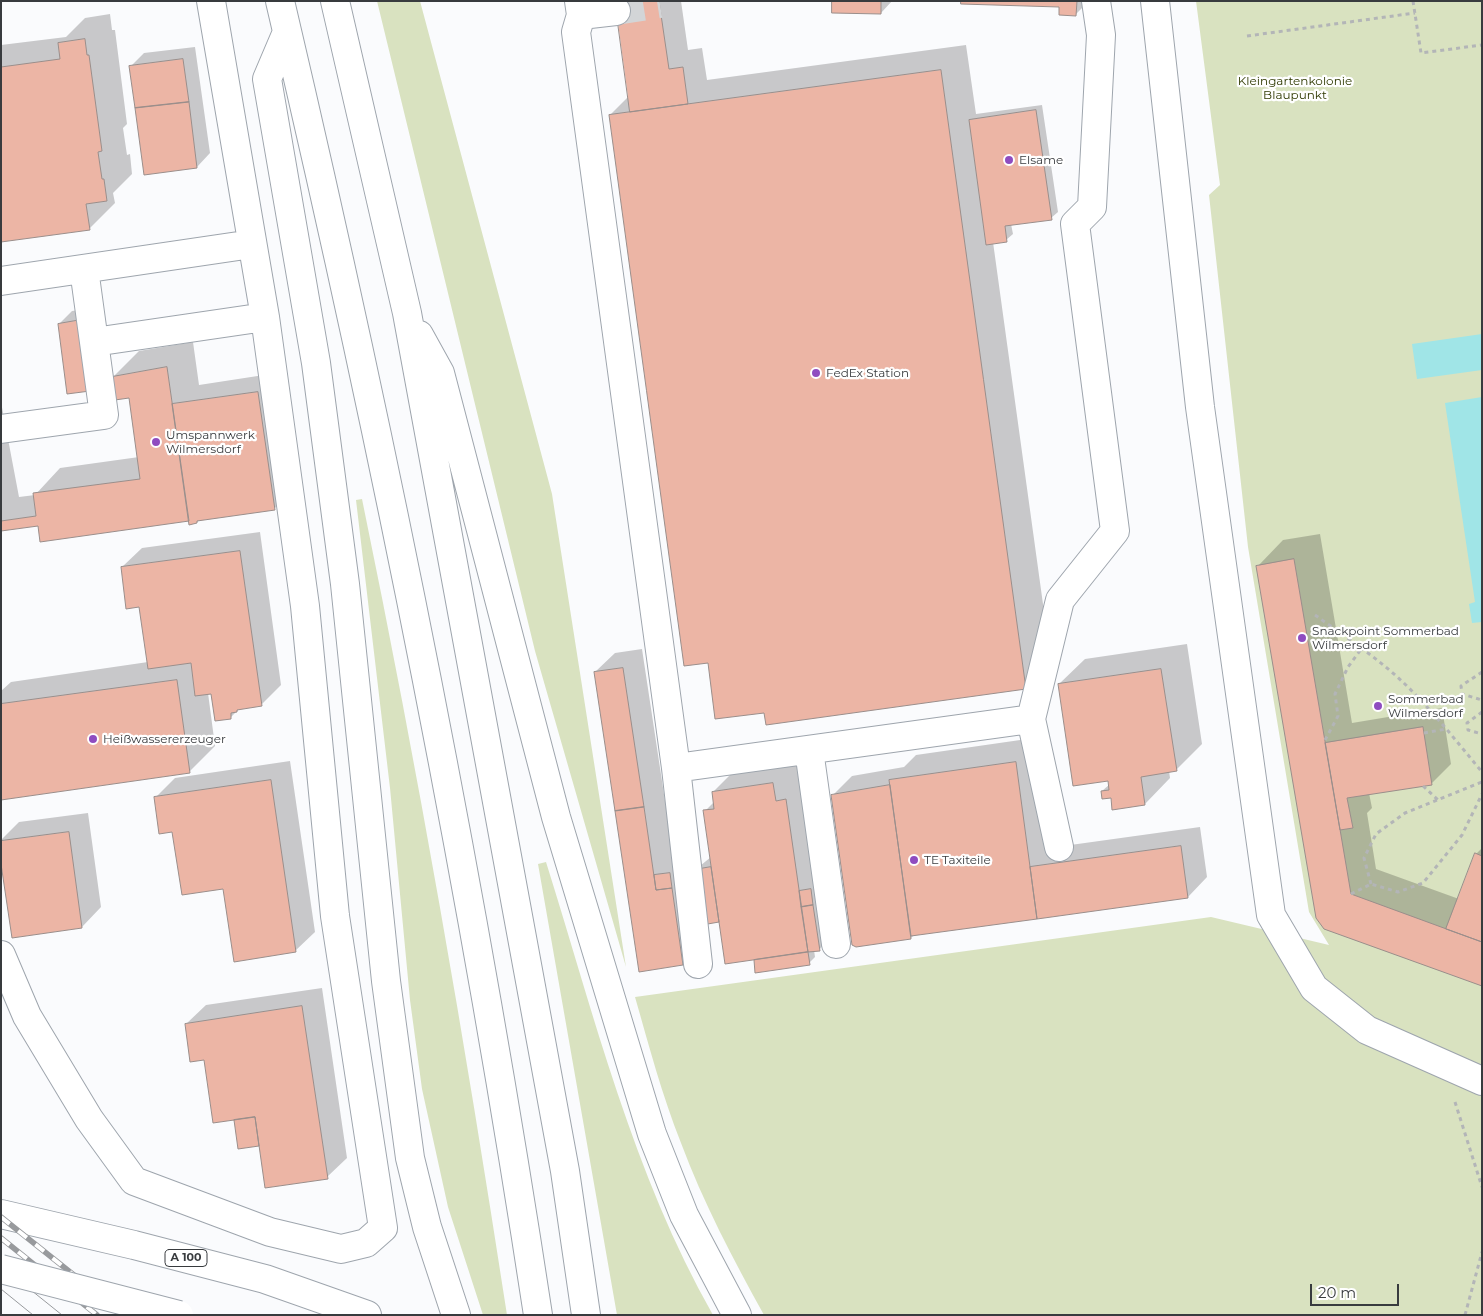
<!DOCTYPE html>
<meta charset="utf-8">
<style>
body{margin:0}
#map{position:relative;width:1483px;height:1316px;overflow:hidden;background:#fafbfd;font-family:Montserrat,sans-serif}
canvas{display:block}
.frame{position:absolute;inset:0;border:2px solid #383b3e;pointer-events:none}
.scale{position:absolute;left:1310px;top:1284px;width:89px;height:22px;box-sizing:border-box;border:2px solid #383b3e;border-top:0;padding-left:6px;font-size:15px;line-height:18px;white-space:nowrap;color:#383b3e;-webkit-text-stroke:4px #fff;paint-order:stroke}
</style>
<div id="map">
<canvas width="1483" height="1316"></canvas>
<div class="frame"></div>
<div class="scale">20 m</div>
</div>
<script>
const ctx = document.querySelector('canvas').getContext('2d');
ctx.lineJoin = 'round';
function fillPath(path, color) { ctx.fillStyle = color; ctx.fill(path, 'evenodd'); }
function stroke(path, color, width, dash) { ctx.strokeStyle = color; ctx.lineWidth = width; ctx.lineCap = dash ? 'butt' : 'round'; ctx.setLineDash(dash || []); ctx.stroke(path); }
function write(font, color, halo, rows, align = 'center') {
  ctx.font = font + ' Montserrat,sans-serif'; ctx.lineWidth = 4.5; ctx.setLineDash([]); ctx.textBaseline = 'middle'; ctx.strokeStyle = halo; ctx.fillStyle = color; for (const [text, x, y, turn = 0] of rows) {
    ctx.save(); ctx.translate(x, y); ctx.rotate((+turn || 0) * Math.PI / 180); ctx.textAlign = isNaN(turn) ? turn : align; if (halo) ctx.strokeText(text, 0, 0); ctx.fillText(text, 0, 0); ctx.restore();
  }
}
fillPath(new Path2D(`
 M377,1H420L552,494L626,967L535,651Z
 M1196,1H1482V1315H764C733,1259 703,1202 681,1143C662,1095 649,1046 635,997L1211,917L1329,945L1309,912L1248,547L1209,195L1220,185Z
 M362,499C418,770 465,1041 507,1315H483L448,1207L422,1089L410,1000L390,788L356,500Z
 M546,862C594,1015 633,1174 713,1315H617L538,864Z`), '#d9e2c0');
fillPath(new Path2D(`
 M1482,334V370L1417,379L1412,344Z
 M1482,397V622L1472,623L1469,604L1475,602L1445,403Z`), '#a0e5e7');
fillPath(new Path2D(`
 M616,1H681L688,50L702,48L707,80L966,45L976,114L1042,105L1058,212L1051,218L1011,224L1013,234L1006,240L993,242L1051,662L1026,688L765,711L610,115L629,96Z
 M833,1H892L881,13Z
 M962,1H1089L1076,14L1061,5Z
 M110,14L112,30H115L127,124L123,128L127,155L130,154L132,174L113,193L115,203L89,229L1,241V45L66,37L85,18Z
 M195,47L210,153L197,167L131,66L144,53Z
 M93,308L102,377L59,324L72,311Z
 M193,342L199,385L277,373L294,489L274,509L200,519L197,522L190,518L39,524L1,530V402L19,497L35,495L60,468L139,457L130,397L113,377L139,351Z
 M260,532L281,685L261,705L240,708L231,717L212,692L208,693L215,746L189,772L1,799V691L11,682L148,662L140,606L122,567L142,548Z
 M1320,534L1352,723L1442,708L1451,764L1431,784L1369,793L1372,808L1367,813L1376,869L1459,899L1476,854L1482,848V985L1325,928L1258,566L1283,540Z
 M1187,644L1202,744L1176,770L1169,771L1170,778L1145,804L1112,796L1102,791L1110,784L1059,684L1085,659Z
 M642,649L675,867L702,944L683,964L640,970L595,672L615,653Z
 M1041,737L1056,847L1200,827L1207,877L1188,897L914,935L911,938L832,796L852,776L904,767L916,755Z
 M799,758L825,943L819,950H814L815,957L809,963L756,971L755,958L720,921L703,923L695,870L711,857L705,811L715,801L713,792L739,766Z
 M290,761L315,932L295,951L225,887L173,830L155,798L175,778Z
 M88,813L101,907L82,927L13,936L1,855V840L19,822Z
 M322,988L347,1158L327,1177L260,1143L258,1145L235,1119L186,1024L206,1005Z`), '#0003');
const building = new Path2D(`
 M615,1H659L669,69L683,67L688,104L630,112Z
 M832,1H881V14L832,13Z
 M961,1H1077L1076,16L1059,15V7L961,4Z
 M85,39L87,55H89L102,151L98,152L102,179H104L107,201L86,204L90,230L1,242V67L60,59L58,43Z
 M183,59L189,102L135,108L129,66Z
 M941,70L1026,689L766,725L764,713L715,719L708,663L684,666L609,115Z
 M189,102L197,168L144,175L135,108Z
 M1036,110L1052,220L1005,226L1007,242L986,245L969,120Z
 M81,320L90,391L67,394L58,324Z
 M167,367L189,521L40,542L38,526L1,531V521L36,516L33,493L140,479L129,398L115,400L112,377Z
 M258,392L275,510L197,521V523L189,525L172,404Z
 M240,551L262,706L237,710V712L231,713V719L215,721L211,694L195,696L191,663L148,669L139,607L126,609L121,567Z
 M1294,559L1351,894L1482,942V986L1324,929L1316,918L1256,566Z
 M623,668L644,807L615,811L594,672Z
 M1161,669L1177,771L1141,777L1145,805L1112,810L1111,798L1102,799L1101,791L1109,790L1108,781L1073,786L1058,684Z
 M177,680L190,773L1,800V704Z
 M1423,727L1432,785L1347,798L1353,828L1340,830L1325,743Z
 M1016,762L1037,919L911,936L889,780Z
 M271,780L296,952L234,962L223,889L182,895L172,832L159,834L154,797Z
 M773,783L776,801L786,799L808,952L725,964L703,810L714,809L712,792Z
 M890,785L911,939L856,947L852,945L831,795Z
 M644,807L656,890L672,888L683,965L639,972L615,811Z
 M69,832L82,928L12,938L1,864V841Z
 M1181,846L1188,898L1037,919L1030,867Z
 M1475,853L1482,856V942L1446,929Z
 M711,867L719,922L702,925L694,870Z
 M670,873L672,888L656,890L654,875Z
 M811,889L813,905L801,907L799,891Z
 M813,905L820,951L808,952L801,907Z
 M808,952L810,965L755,973L754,960Z
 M302,1006L328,1179L265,1188L255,1117L213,1123L204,1060L190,1062L185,1024Z
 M255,1117L259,1146L238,1149L234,1120Z`);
fillPath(building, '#ecb5a5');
stroke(building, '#9a8e8b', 1);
stroke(new Path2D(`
 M616,11L660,4`), '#d3d5d7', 28, [28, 14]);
const minor = new Path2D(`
 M579,1L581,15L576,32L676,768L698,964
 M1155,1L1200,407L1271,915L1314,988L1367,1030L1482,1081
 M581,15L616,11
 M1,281L252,244
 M94,342L265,317
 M1,429L104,415L84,269
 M1031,719L1059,847
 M809,750L836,944
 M676,768L1031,719L1060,600L1115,531L1075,224L1092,207L1101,35L1096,1
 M1,955L27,1016L89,1119L134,1181L270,1232L341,1249L366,1243L383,1228L335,916L305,606L265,317L211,1`);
const highway = new Path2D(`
 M280,1C382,435 471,874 538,1315
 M335,1L407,313L565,1171L586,1315
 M287,32L267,79L316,363L345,584L386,981L410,1158L427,1227L456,1315
 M419,335L440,373L556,817L652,1134L684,1215L737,1315
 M1,1214L134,1245L265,1279L367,1315`);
stroke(minor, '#9ea5ad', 30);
stroke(highway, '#9ea5ad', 30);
stroke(new Path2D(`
 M1413,1L1421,53L1482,45
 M1247,36L1415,13
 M1315,615C1347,638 1381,660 1409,688C1435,714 1458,743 1482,772
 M1482,672L1461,686L1462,694L1482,700
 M1482,712L1467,723L1468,730L1482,734
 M1424,733L1446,729
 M1325,740L1338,716L1335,694L1348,667L1362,648
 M1423,786L1438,800
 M1371,884L1364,858L1376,834L1405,813L1482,782
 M1351,894L1371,884L1398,892L1423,883L1462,835L1482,794
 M1455,1102L1482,1187
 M1465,1315L1482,1252`), '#b3b5b7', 3, [4, 4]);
stroke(minor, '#fff', 28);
stroke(highway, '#fff', 28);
stroke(new Path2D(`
 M1,1266L62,1315
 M1,1289L33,1315`), '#989a9d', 1);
const rail = new Path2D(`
 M1,1217L124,1315
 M1,1238L97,1315`);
stroke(rail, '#989a9d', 5.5);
stroke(rail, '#fff', 4, [11]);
const highwayBridge = new Path2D(`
 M1,1269L179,1315`);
stroke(highwayBridge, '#9ea5ad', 30, []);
stroke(highwayBridge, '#fff', 28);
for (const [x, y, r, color] of [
 [1009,160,5,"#8f4cc0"],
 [816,373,5,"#8f4cc0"],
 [156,442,5,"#8f4cc0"],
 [1302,638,5,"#8f4cc0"],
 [1378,706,5,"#8f4cc0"],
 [93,739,5,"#8f4cc0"],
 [914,860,5,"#8f4cc0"]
]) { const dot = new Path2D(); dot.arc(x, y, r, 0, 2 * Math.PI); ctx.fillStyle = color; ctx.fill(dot); stroke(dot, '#fff', 2); }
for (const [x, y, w] of [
 [186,1258,42]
]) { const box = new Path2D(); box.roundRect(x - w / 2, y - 8.5, w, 17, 4); ctx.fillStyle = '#fff'; ctx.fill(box); stroke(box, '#383b3e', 1); }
write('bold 11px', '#383b3e', null, [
 ["A 100",186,1258]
]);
write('12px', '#2f3900', '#fff', [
 ["Kleingartenkolonie",1295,81],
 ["Blaupunkt",1295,95]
]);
write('12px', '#383b3e', '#fff', [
 ["Elsame",1019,160],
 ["FedEx Station",826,373],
 ["Umspannwerk",166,435],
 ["Wilmersdorf",166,449],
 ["Snackpoint Sommerbad",1312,631],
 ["Wilmersdorf",1312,645],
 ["Sommerbad",1388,699],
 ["Wilmersdorf",1388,713],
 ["Heißwassererzeuger",103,739],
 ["TE Taxiteile",924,860]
], 'left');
</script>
